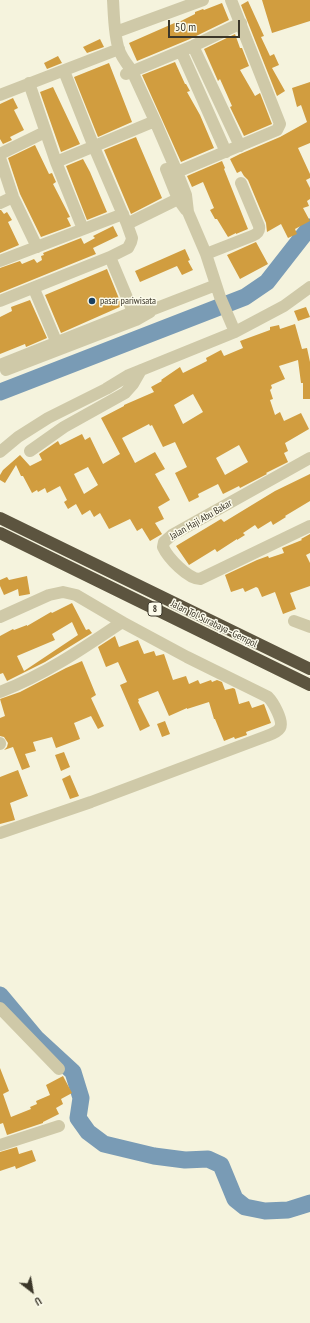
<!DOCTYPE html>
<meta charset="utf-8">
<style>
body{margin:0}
#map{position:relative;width:310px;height:1323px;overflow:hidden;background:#f5f3dd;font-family:"PT Sans Narrow",sans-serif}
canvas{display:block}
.north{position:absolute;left:12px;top:1271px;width:40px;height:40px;-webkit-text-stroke:3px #fcfbeb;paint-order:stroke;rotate:149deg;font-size:11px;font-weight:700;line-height:16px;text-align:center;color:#3b3629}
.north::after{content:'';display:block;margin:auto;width:14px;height:18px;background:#3b3629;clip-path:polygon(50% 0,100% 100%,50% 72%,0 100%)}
.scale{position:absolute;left:168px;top:20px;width:72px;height:18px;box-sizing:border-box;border:2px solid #3b3629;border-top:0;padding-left:5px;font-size:12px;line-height:14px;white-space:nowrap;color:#3b3629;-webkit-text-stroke:3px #fcfbeb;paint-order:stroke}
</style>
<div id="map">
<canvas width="310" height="1323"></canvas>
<div class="north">U</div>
<div class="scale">50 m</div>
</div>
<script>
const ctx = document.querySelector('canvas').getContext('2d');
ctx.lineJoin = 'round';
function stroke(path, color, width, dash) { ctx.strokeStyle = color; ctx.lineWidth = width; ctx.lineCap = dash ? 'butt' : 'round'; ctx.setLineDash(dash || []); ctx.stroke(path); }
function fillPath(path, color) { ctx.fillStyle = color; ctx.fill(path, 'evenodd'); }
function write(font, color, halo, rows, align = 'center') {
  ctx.font = font + ' "PT Sans Narrow",sans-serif'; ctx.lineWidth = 3; ctx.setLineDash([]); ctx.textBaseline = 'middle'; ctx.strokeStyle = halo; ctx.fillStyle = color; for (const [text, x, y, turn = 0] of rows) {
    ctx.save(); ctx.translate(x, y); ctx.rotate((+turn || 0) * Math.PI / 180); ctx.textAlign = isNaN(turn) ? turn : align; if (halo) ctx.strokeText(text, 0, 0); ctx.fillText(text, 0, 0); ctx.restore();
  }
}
stroke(new Path2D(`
 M0,392L245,297L267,282L310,227
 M0,995L36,1038L73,1072L81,1098L78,1118L88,1132L104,1144L154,1156L185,1160L208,1159L221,1165L235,1199L245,1207L265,1211L288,1210L310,1203`), '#799bb5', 17);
fillPath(new Path2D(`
 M262,0H310V21L272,33Z
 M248,1L264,36L261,37L270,56L274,54L279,65L272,68L285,91L277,96L241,5Z
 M222,3L229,20L190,39L137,61L129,43L179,21V22L195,14V12L203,9L204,10Z
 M235,34L240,48H242L249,66L240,70L255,96L260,93L272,124L244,136L230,107L232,106L220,79L218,81L204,49Z
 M100,39L104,47L87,53L83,47Z
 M58,56L62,63L47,69L44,63Z
 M175,62L185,84H186L190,91L187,92L200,115L214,148L181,162L142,75Z
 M109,63L132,122L98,137L74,77Z
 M310,82V143L298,148L310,174V178L306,180L310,188V199L307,201L309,206L303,208L310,221L295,229L297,234L288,238L281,224L267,232L266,223L248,180L244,176L241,171L237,173L230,159L240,154L280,137L307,122L301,105L297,107L292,88Z
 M53,87L80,144L61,152L40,92Z
 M13,98L18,108L14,110L24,130L10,137L12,140L3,144L0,139V104Z
 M136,137L162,198L131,214L104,150Z
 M35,145L49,174L52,173L56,182L53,184L68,213L70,217L67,218L71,226L41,237L20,194L8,158Z
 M83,159L90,172L107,212L87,220L66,166Z
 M222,161L225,168L224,169L248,229L236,234V233L228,237L217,219H215L210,210L214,208L203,182L192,187L187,176Z
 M0,210H1L4,214L7,212L12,220L8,222L19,245L0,253Z
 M113,226L118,236L93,248L96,254L0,293V268L20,261L22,264L34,259L37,263L42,260L41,256L44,255L43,253L81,238L84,244L95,238L93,236Z
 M256,242L268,264L240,279L227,255Z
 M185,249L190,260L188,261L193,270L182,275L177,266L140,282L135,271Z
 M107,269L122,306L61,333L45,295Z
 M30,300L47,338L26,347L25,344L0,354V317L12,311L11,307Z
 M306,307L310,317L298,321L294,311Z
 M295,324L302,349L307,348L310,362V399H303V383H301L298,360L279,366L285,379L271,385L272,388L270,390L273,399L270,400L275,415L280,412L284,421L301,413L309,429L285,443L288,451L284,453L288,462L266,473L267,474L240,488L239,486L223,494L218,484L198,494L199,497L189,502L175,473L187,467L175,442L163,447L152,425L150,426L149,424L122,438L135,463L155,452L165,469L155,474L170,500L158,507L164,519L155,523L162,534L150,541L142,528L137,531L130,519L109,529L100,513L94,517L90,510L82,515L76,504L68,509L64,502L67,500L60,486L47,493L45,488L38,492L37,490L32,493L23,476H21L16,465L5,483L0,480V475L3,470L20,455L30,466L42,460L39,454L58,441L60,445L82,434L85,440L90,437L103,464L120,454L101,418L124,406V405L154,392L151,387L162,381L161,380L180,367L183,373L207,361L206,358L221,350L224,356L243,348L240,341L270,330V327L279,325L280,329ZM193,394L203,412L183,424L174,405ZM239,445L248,462L225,475L216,458ZM88,467L98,485L84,494L74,474Z
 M310,474V501L285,516L286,517L273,525L271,521L258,529L255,525L243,533L245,535L237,540V539L217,552L215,549L189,565L176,546L221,519L224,522L275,491Z
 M310,534V553L306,555L310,563V586L290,593L296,609L283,614L275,592L262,597L258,588L256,587L245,592L243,588L231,592L225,575L257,560L268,556L269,558L284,553L282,548L302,540L301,539Z
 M27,576L30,594L19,596L18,589L4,595L0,586V580L7,577L9,580Z
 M72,603L86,630L89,629L92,633L45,662L7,681L3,673L0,674V636L13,629L14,630L27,625V626L51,612L52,613ZM72,622L78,635L24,671L17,656L55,640L52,634Z
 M115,636L119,647L138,640L144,654L154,651L156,656L164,654L173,680L186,676L189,684L198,680L200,684L211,680L212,682L217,680L222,682L225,690L233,688L235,689L239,704L249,701L252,708L264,704L271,723L246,732L247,735L235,739L234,737L224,741L215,719H214L209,702L187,709V708L169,716L158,691L138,699L139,701L138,702L150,726L140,731L120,685L127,682L118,662L106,667L98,647Z
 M82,661L96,695L91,698L104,726L98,729L91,716L74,723L80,739L56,748L52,737L33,742L36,751L25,754L30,767L22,770L13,747L4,750L7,747L8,743L4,737L0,736V718L5,716L0,699L20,692L66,668Z
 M165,721L170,734L162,737L157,724Z
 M64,752L70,767L61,771L55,755Z
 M18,770L28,796L10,803L15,820L0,824V777Z
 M70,775L79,796L70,799L62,779Z
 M0,1068L9,1091L3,1094L11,1117L31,1109L30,1107L37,1104L36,1101L50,1095L46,1085L63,1076L72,1093L61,1099L63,1104L56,1108L59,1114L43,1122V1123L7,1135L3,1123L0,1124Z
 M17,1147L19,1154L32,1150L36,1161L16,1169L15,1166L0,1171V1152Z`), '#d19d3f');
stroke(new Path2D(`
 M113,0C114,16 114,35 119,50C122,58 127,64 132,71L155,121L177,172L186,195L188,212L206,254L220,297L235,332
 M116,32L203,0
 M193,46L240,146
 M181,51L226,152
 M126,74L193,46L241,23
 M29,83L56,162L83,229
 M0,95L119,49
 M0,154L45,132
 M0,158L13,197L37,247
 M56,162L155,121
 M166,169L178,199L186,210
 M170,175L277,130L280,124L231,0
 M0,203L13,197
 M127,224L184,196
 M206,254L252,236C257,234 260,232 259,226L241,183
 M110,257L136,319
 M0,261L123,214
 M34,289L59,348
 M0,301L110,257L128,248L131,242L132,238L127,224L94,147L64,71
 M0,365L133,312L154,309L216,285
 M6,370L136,320L150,312
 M30,451L64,427L125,393L133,384L141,370
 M0,452L18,437L48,418L106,389L129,375L235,332L284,306L310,287
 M310,458L172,535L164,542L163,547C168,558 188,579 200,579L310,526
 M0,617L49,595L63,592L76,595L122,622L187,657L268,697C273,702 284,721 280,728C277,733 269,735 264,737L91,802L0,833
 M294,621L310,627
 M0,692C46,674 82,649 122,622
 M0,743V744
 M0,1008L59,1069
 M0,1145L59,1126`), '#cfc9a8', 12);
stroke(new Path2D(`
 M0,518L310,669
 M0,533L310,685`), '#5c543f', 12);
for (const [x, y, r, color] of [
 [92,301,4,"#194061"]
]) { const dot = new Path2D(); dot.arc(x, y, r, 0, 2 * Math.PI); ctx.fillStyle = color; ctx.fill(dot); stroke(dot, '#fcfbeb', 1.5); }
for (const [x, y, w] of [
 [155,609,14]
]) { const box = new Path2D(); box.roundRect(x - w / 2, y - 7, w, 14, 3); ctx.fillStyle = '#fcfbeb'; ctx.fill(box); stroke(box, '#3b3629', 1); }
write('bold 9px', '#3b3629', null, [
 ["8",155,609]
]);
write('10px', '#3b3629', '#fcfbeb', [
 ["pasar pariwisata",100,301]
], 'left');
write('10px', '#3b3629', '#fcfbeb', [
 ["Jalan Haji Abu Bakar",201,520,-30],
 ["Jalan Tol Surabaya–Gempol",214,624,26]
]);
</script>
